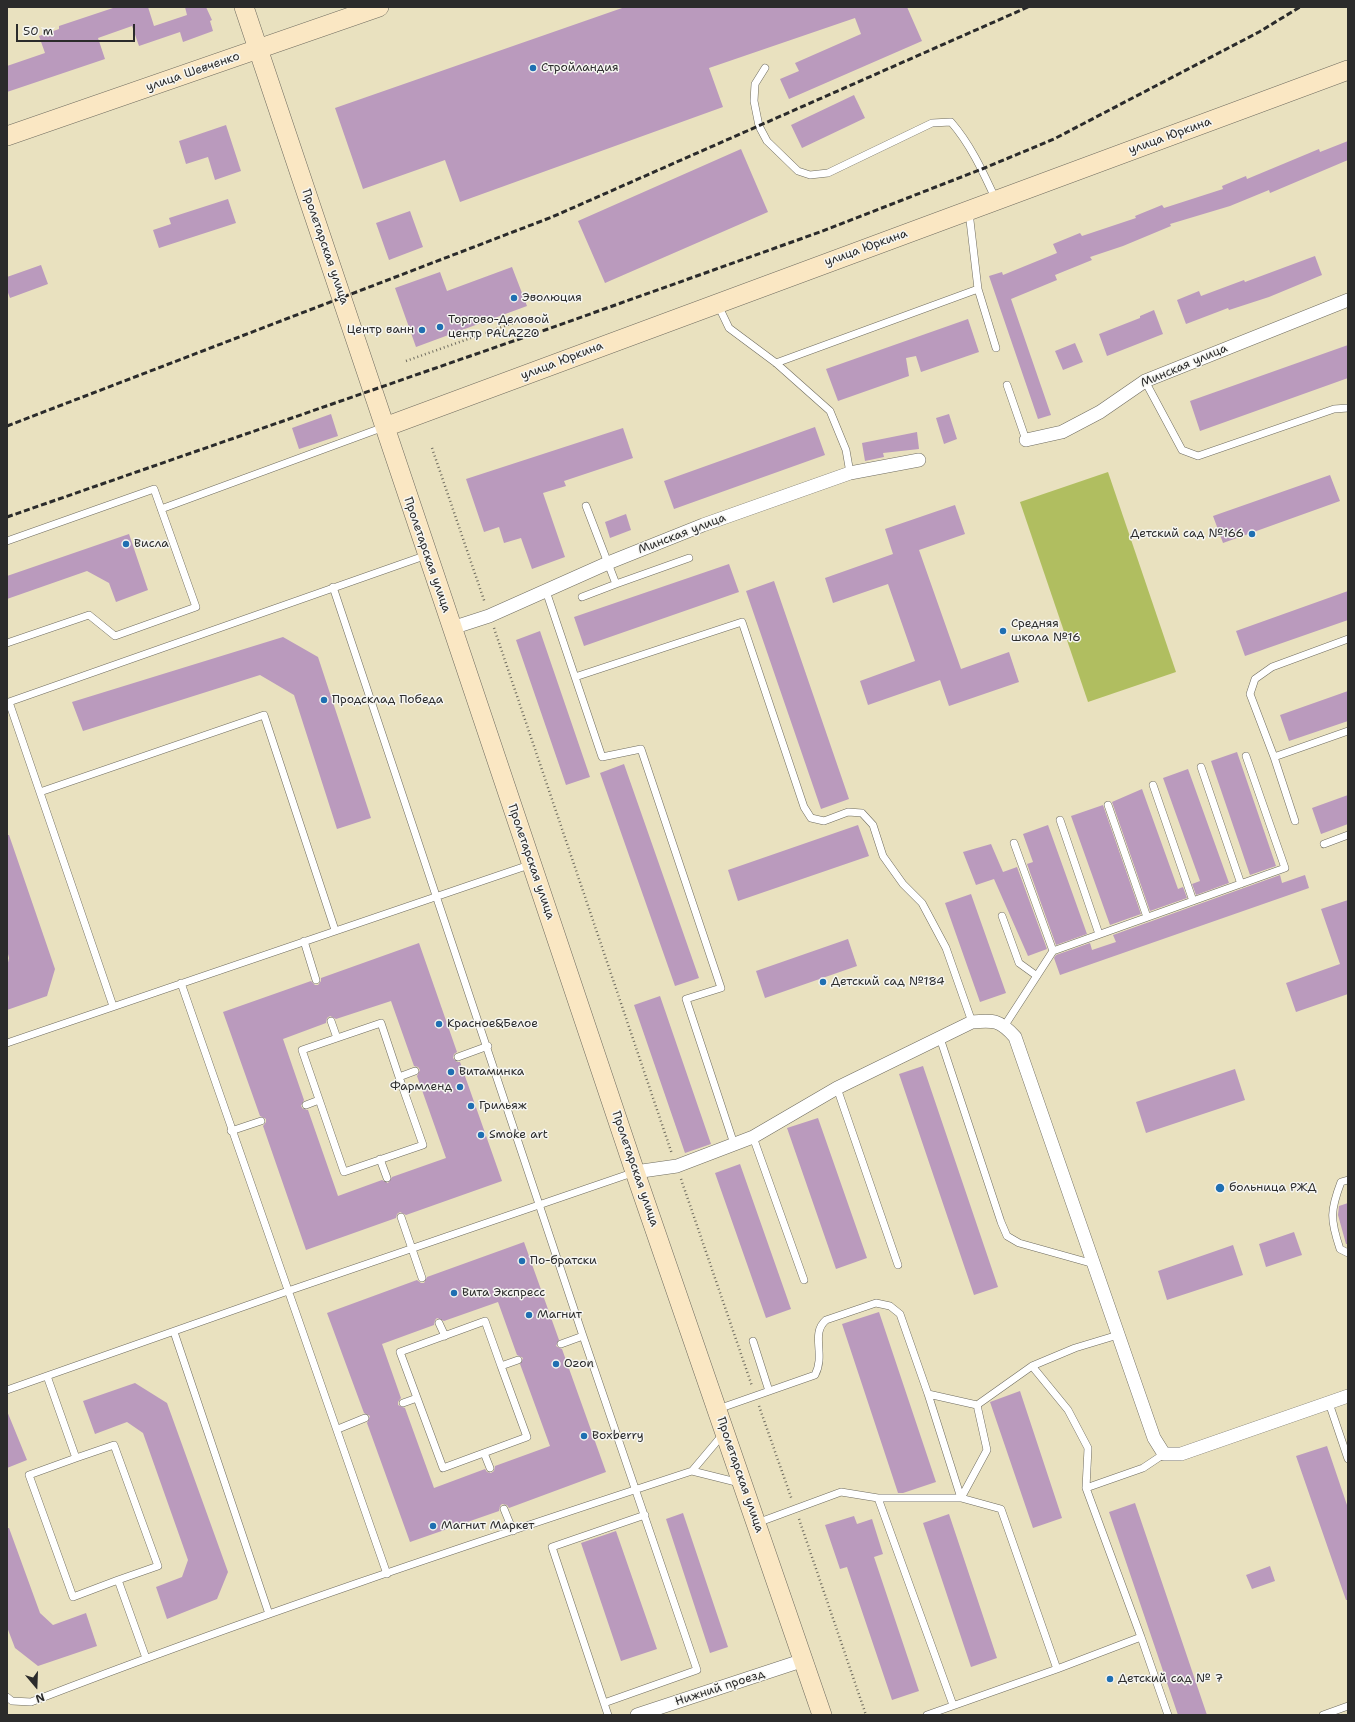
<!DOCTYPE html>
<meta charset="utf-8">
<style>
body{margin:0}
#map{position:relative;width:1355px;height:1722px;overflow:hidden;background:#e9e1bf;font-family:"Shantell Sans",sans-serif}
canvas{display:block}
.frame{position:absolute;inset:0;border:8px solid #2b2b2b;pointer-events:none}
.north{position:absolute;left:16px;top:1666px;width:40px;height:40px;-webkit-text-stroke:3px #f6f6f2;paint-order:stroke;rotate:161deg;font-size:11px;font-weight:700;line-height:16px;text-align:center;color:#2b2b2b}
.north::after{content:'';display:block;margin:auto;width:14px;height:18px;background:#2b2b2b;clip-path:polygon(50% 0,100% 100%,50% 72%,0 100%)}
.scale{position:absolute;left:16px;top:24px;width:119px;height:18px;box-sizing:border-box;border:2px solid #2b2b2b;border-top:0;padding-left:5px;font-size:12px;line-height:14px;white-space:nowrap;color:#2b2b2b;-webkit-text-stroke:3px #f6f6f2;paint-order:stroke}
</style>
<div id="map">
<canvas width="1355" height="1722"></canvas>
<div class="frame"></div>
<div class="north">N</div>
<div class="scale">50 m</div>
</div>
<script>
const ctx = document.querySelector('canvas').getContext('2d');
ctx.lineJoin = 'round';
function fillPath(path, color) { ctx.fillStyle = color; ctx.fill(path, 'evenodd'); }
function stroke(path, color, width, dash) { ctx.strokeStyle = color; ctx.lineWidth = width; ctx.lineCap = dash ? 'butt' : 'round'; ctx.setLineDash(dash || []); ctx.stroke(path); }
function write(font, color, halo, rows, align = 'center') {
  ctx.font = font + ' "Shantell Sans",sans-serif'; ctx.lineWidth = 3; ctx.setLineDash([]); ctx.textBaseline = 'middle'; ctx.strokeStyle = halo; ctx.fillStyle = color; for (const [text, x, y, turn = 0] of rows) {
    ctx.save(); ctx.translate(x, y); ctx.rotate((+turn || 0) * Math.PI / 180); ctx.textAlign = isNaN(turn) ? turn : align; if (halo) ctx.strokeText(text, 0, 0); ctx.fillText(text, 0, 0); ctx.restore();
  }
}
fillPath(new Path2D(`
 M1108,472L1176,672L1088,702L1020,502Z`), '#b0be60');
fillPath(new Path2D(`
 M116,7H148L154,26L187,15L185,7H206L212,20L210,21L213,31L183,42L180,32L139,46L132,26L98,38L105,59L7,92V66L45,53L39,36L59,29V26Z
 M625,7H907L922,41L789,99L780,79L799,71L795,63L861,34L855,18L709,68L723,107L460,202L445,160L363,189L335,108Z
 M854,95L865,118L802,148L791,125Z
 M226,125L241,171L215,180L208,157L186,164L179,141Z
 M1348,141V160L1270,193L1269,190L1230,206L1170,224L1171,226L1123,246L1090,257L1092,260L1055,275L1057,280L1011,299L1051,415L1038,419L989,276L1002,272L1003,275L1057,253L1053,244L1080,233L1082,236L1136,218L1135,216L1162,205L1164,208L1223,189L1222,186L1246,176L1247,179L1319,149L1320,152Z
 M741,149L768,212L605,283L578,221Z
 M228,199L236,223L159,248L153,230L171,224L169,218Z
 M410,211L423,247L389,260L376,223Z
 M1315,256L1322,275L1269,297L1229,310L1228,308L1186,324L1177,300L1199,291L1201,296L1244,280L1245,282Z
 M41,265L48,284L10,298L7,290V277Z
 M512,267L527,306L416,347L395,288L440,272L447,291Z
 M1154,310L1163,334L1107,356L1099,334L1140,318V316Z
 M968,319L979,352L921,372L916,356L906,358L909,376L838,401L826,369Z
 M1075,343L1083,362L1063,370L1055,351Z
 M1348,345V378L1200,431L1190,401Z
 M331,414L338,436L299,449L292,428Z
 M949,414L957,439L944,444L936,418Z
 M815,427L825,455L674,509L664,481Z
 M623,428L633,458L564,481L566,486L543,493L565,557L532,569L521,538L504,543L499,527L484,532L466,479Z
 M917,432L919,449L883,453L884,457L865,461L862,443Z
 M1330,475L1340,501L1223,543L1213,516Z
 M955,505L965,534L919,550L961,669L1009,652L1019,682L949,706L940,680L868,705L860,681L915,661L888,584L833,603L825,578L893,554L885,529Z
 M626,514L631,530L610,538L605,522Z
 M129,534L148,590L116,602L109,583L87,571L7,599V576Z
 M729,564L739,592L584,646L574,617Z
 M774,581L849,799L821,809L746,591Z
 M1348,591V620L1245,656L1236,631Z
 M540,631L590,777L566,785L516,640Z
 M283,637L318,657L371,818L337,829L294,695L260,675L83,731L72,702Z
 M1348,691V721L1289,741L1280,715Z
 M1237,752L1276,866L1250,875L1211,761Z
 M624,764L699,978L675,986L600,773Z
 M1188,769L1229,883L1196,895L1192,884L1200,881L1163,778Z
 M1142,789L1178,889L1183,887L1187,898L1150,911L1112,802Z
 M1348,795V824L1321,834L1312,808Z
 M1103,805L1141,914L1110,925L1071,816Z
 M858,825L869,856L738,901L728,870Z
 M1048,825L1087,934L1056,945L1027,864L1033,862L1023,834Z
 M7,835H9L55,969L47,996L7,1010V967L9,958L7,950Z
 M991,844L1003,872L1017,867L1047,949L1028,956L994,879L976,885L963,852Z
 M1280,875L1282,883L1305,875L1309,888L1060,975L1054,958L1056,955L1090,943L1092,950L1116,942L1113,935Z
 M971,894L1006,993L980,1002L945,903Z
 M1348,900V994L1296,1012L1286,983L1340,964L1321,909Z
 M848,939L857,966L765,998L756,971Z
 M419,943L457,1052L454,1054L453,1058L457,1062H460L502,1181L406,1215L400,1212L397,1214L396,1218L306,1250L263,1126L266,1122V1119L260,1116L223,1012L311,981L315,985H318L321,981V978ZM391,1001L414,1066L418,1067L420,1070L417,1076L446,1158L392,1177L388,1183L382,1180L338,1196L308,1110L303,1109L301,1106L304,1100L283,1039L326,1023L327,1018L330,1016L336,1019Z
 M660,996L711,1144L685,1153L634,1005Z
 M923,1066L998,1287L974,1295L899,1074Z
 M1235,1069L1245,1100L1146,1133L1136,1102Z
 M818,1118L867,1258L836,1269L787,1128Z
 M740,1164L791,1309L766,1318L715,1173Z
 M1348,1203V1244H1346L1338,1215L1339,1206Z
 M1294,1232L1302,1255L1266,1267L1259,1244Z
 M524,1242L559,1340L556,1346L562,1349L606,1472L509,1508L507,1505L502,1504L500,1506L499,1511L410,1542L367,1423L370,1416L364,1413L327,1313L417,1280L421,1283H424L427,1277ZM498,1302L517,1355L523,1358L520,1364L550,1446L495,1466L494,1471L491,1473L487,1472L485,1469L434,1488L405,1408L398,1405V1402L401,1398L382,1344L434,1325L435,1320L437,1318L444,1321Z
 M1233,1245L1243,1275L1167,1300L1158,1271Z
 M879,1312L936,1482L903,1493H898L842,1324Z
 M135,1383L167,1403L228,1572L217,1599L167,1619L156,1587L182,1577L188,1560L143,1433L127,1422L95,1434L83,1401Z
 M1020,1391L1062,1518L1033,1528L990,1402Z
 M7,1411L27,1460L7,1468Z
 M1327,1446L1348,1508V1600H1346L1296,1456Z
 M1135,1503L1207,1715H1178L1109,1512Z
 M683,1513L728,1647L710,1653L666,1519Z
 M949,1514L997,1658L971,1667L923,1523Z
 M854,1516L857,1524L872,1519L883,1554L874,1557L919,1691L892,1700L847,1567L840,1569L825,1525Z
 M7,1528H9L40,1613L53,1625L86,1613L97,1646L38,1666L15,1648L7,1627Z
 M616,1531L657,1649L621,1661L581,1543Z
 M1270,1566L1275,1581L1252,1589L1246,1575Z`), '#ba9abd');
const service = new Path2D(`
 M765,68L755,84L754,101L759,126L767,141L798,171L810,175L828,173L932,123L951,122C971,145 983,172 996,200
 M969,212L978,289L996,348
 M718,305L729,328L776,363L830,411L846,450L850,473
 M776,363L978,289
 M1145,381L1182,450L1198,456L1334,409L1348,408
 M1007,385L1026,440
 M586,506L616,584L689,558
 M161,509L384,427
 M7,541L154,489L196,607L115,636L89,615L7,643
 M333,587L583,1336L697,1670L604,1703
 M546,591L575,677
 M582,597L616,584
 M1348,639L1272,667L1255,679L1250,694L1274,757L1348,731
 M9,702L427,555
 M7,703L9,702L113,1006
 M1274,757L1295,821
 M1201,767L1241,884
 M1153,785L1193,901
 M40,792L264,715L335,930
 M1108,805L1147,917
 M1060,820L1099,934
 M1014,843L1053,951
 M1324,844L1348,835
 M1002,916L1019,963L1037,976
 M304,941L316,980
 M181,983L387,1574
 M331,1021L337,1038
 M1005,1025L1053,951L1285,868L1246,756
 M940,1038L1001,1222L1007,1236L1019,1243L1094,1264
 M7,1043L532,864
 M458,1057L488,1046
 M399,1077L381,1023L302,1050L344,1172L423,1145L399,1077L415,1071
 M837,1088L898,1265
 M306,1105L319,1100
 M231,1131L261,1121
 M753,1137L804,1280
 M734,1144L686,999L721,988L641,749L602,757L575,677L742,622L804,807L811,818L824,821L848,812L862,813L873,825L883,856L903,884L922,903L946,948L972,1022
 M380,1159L387,1178
 M1348,1180L1341,1182C1330,1211 1330,1219 1340,1249L1348,1253
 M401,1217L422,1278
 M439,1323L445,1336
 M174,1332L269,1614
 M753,1341L769,1391
 M561,1344L583,1336
 M501,1366L485,1321L400,1352L443,1468L527,1437L501,1366L518,1360
 M1032,1366L1068,1410L1088,1448L1086,1488
 M47,1376L76,1458L29,1475L73,1597L118,1580L146,1658
 M7,1390L288,1291L635,1172
 M928,1394L961,1498L1001,1509L1057,1669
 M403,1403L417,1398
 M1329,1403L1348,1459
 M718,1409L815,1375C826,1354 810,1334 826,1320L876,1303L890,1306L900,1314L928,1394L977,1405
 M338,1429L365,1418
 M484,1453L490,1468
 M76,1458L114,1445L158,1566L118,1580
 M692,1471L740,1483
 M878,1498L953,1705
 M504,1509L513,1531
 M757,1523L841,1492L878,1498H961L987,1450L977,1405L1032,1366L1075,1348L1118,1335
 M1141,1637L1086,1488L1143,1468L1164,1454
 M7,1697L12,1701L31,1702C248,1618 470,1544 692,1471L724,1433
 M608,1715L552,1547L645,1515
 M927,1715L1057,1669L1141,1637L1168,1715
 M1323,1715L1348,1706`);
const minor = new Path2D(`
 M1026,440L1062,432L1100,412L1145,381L1348,300
 M452,628L489,616L608,563L703,525L850,473L919,460
 M635,1172L677,1166L753,1137L837,1088L972,1022C994,1020 1000,1020 1015,1037L1154,1438L1164,1454H1181L1348,1396
 M637,1715L804,1660`);
const secondary = new Path2D(`
 M244,7L635,1172L822,1715
 M7,136L379,7
 M385,427L1348,70`);
stroke(service, '#6e6b5f', 8);
stroke(minor, '#6e6b5f', 14);
stroke(secondary, '#6e6b5f', 20);
stroke(new Path2D(`
 M406,361L516,322
 M432,448L485,603
 M494,628L672,1154
 M681,1179L752,1386
 M759,1406L792,1500
 M799,1519L866,1715`), '#6e6b5f', 2.5, [1, 3]);
stroke(service, '#fff', 7);
stroke(minor, '#fff', 13);
stroke(secondary, '#fae7c3', 19);
stroke(new Path2D(`
 M7,426L552,217L1028,7
 M7,517L548,329L820,232L982,169L1054,139L1259,32L1300,7`), '#2b2b2b', 3, [6, 3]);
for (const [x, y, r, color] of [
 [533,68,4,"#1f6fb2"],
 [514,298,4,"#1f6fb2"],
 [440,327,4,"#1f6fb2"],
 [422,330,4,"#1f6fb2"],
 [1252,534,4,"#1f6fb2"],
 [126,544,4,"#1f6fb2"],
 [1003,631,4,"#1f6fb2"],
 [324,700,4,"#1f6fb2"],
 [823,982,4,"#1f6fb2"],
 [439,1024,4,"#1f6fb2"],
 [451,1072,4,"#1f6fb2"],
 [460,1087,4,"#1f6fb2"],
 [471,1106,4,"#1f6fb2"],
 [481,1135,4,"#1f6fb2"],
 [1220,1188,5,"#1f6fb2"],
 [522,1261,4,"#1f6fb2"],
 [454,1293,4,"#1f6fb2"],
 [529,1315,4,"#1f6fb2"],
 [556,1364,4,"#1f6fb2"],
 [584,1436,4,"#1f6fb2"],
 [433,1526,4,"#1f6fb2"],
 [1110,1679,4,"#1f6fb2"]
]) { const dot = new Path2D(); dot.arc(x, y, r, 0, 2 * Math.PI); ctx.fillStyle = color; ctx.fill(dot); stroke(dot, '#f6f6f2', 1.5); }
write('12px', '#2b2b2b', '#f6f6f2', [
 ["Стройландия",541,68],
 ["Эволюция",522,298],
 ["Торгово-Деловой",448,320],
 ["центр PALAZZO",448,334],
 ["Центр ванн",414,330,"right"],
 ["Детский сад №166",1244,534,"right"],
 ["Висла",134,544],
 ["Средняя",1011,624],
 ["школа №16",1011,638],
 ["Продсклад Победа",332,700],
 ["Детский сад №184",831,982],
 ["Красное&Белое",447,1024],
 ["Витаминка",459,1072],
 ["Фармленд",452,1087,"right"],
 ["Грильяж",479,1106],
 ["Smoke art",489,1135],
 ["больница РЖД",1229,1188],
 ["По-братски",530,1261],
 ["Вита Экспресс",462,1293],
 ["Магнит",537,1315],
 ["Ozon",564,1364],
 ["Boxberry",592,1436],
 ["Магнит Маркет",441,1526],
 ["Детский сад № 7",1118,1679]
], 'left');
write('12px', '#2b2b2b', '#f6f6f2', [
 ["улица Шевченко",193,72,-19],
 ["улица Юркина",1170,136,-20],
 ["Пролетарская улица",325,247,71],
 ["улица Юркина",866,248,-20],
 ["улица Юркина",562,361,-21],
 ["Минская улица",1184,366,-23],
 ["Минская улица",682,534,-21],
 ["Пролетарская улица",427,555,71],
 ["Пролетарская улица",531,862,71],
 ["Пролетарская улица",635,1169,71],
 ["Пролетарская улица",740,1475,71],
 ["Нижний проезд",720,1688,-18]
]);
</script>
